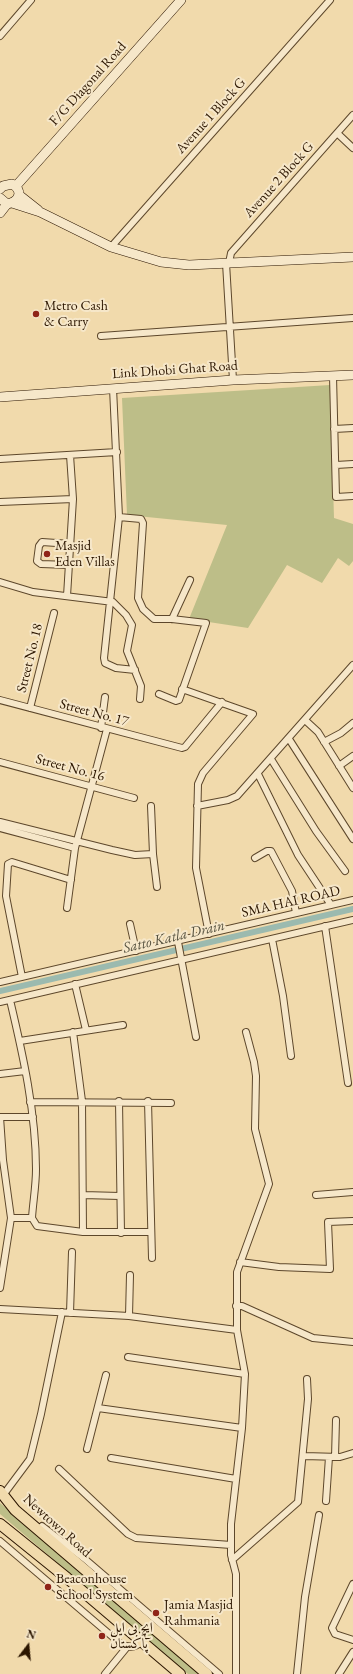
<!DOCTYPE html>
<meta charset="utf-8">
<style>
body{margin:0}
#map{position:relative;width:353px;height:1674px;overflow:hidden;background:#f1daac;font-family:"EB Garamond",serif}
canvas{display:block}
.north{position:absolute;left:8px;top:1626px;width:40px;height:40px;-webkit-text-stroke:3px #f6e7c9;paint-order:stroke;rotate:16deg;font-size:11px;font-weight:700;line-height:16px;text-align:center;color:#2c1600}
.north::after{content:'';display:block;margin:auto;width:14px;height:18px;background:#2c1600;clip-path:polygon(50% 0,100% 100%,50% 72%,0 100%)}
</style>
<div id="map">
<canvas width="353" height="1674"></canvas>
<div class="north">N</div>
</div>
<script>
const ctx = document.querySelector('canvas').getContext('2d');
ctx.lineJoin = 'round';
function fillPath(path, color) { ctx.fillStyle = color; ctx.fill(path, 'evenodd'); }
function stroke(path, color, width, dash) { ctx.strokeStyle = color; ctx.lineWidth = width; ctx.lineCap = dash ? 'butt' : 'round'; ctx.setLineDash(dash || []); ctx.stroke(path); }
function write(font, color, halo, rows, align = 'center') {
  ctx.font = font + ' "EB Garamond",Amiri,serif'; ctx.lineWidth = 4; ctx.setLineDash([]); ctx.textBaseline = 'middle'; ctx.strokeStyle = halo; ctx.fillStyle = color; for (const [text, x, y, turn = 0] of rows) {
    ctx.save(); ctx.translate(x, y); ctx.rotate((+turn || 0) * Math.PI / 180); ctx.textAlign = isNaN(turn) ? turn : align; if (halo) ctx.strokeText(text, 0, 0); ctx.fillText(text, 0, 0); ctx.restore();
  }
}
fillPath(new Path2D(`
 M330,385L334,518L353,524V561L349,566L338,558L322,583L287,565L248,628L189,619L227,525L127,515L122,398Z
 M0,1503L201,1674H188L0,1514Z`), '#bdbe88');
stroke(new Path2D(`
 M0,991L353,909`), '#9bbaaf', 6);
const street = new Path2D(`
 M0,36L31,0
 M337,133L353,148
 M111,247L330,0
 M226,263L233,380
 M229,263L231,253L353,115
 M101,336L353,318
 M333,376L336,497L353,496
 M113,388L119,517L104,658L105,663L116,668L135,670
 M334,429L353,428
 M0,459L117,452
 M336,465L353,464
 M0,502L73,499
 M119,517L141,519L143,523L138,598L143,609L154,619H172L206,623L179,700L176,701L159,694
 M69,565L41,564L37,561L39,546L42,542L71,544
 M0,582L33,592L113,602L126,615L132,625L127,651L141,686L140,699
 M67,596L73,499L70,455
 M172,619L190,580
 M182,689L253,714L203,773L198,784L196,868L209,934
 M0,700L182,748L185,747L222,702
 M30,708L54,613
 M305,720L318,732L353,788
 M101,728L105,697
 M289,739L353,839
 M324,742L341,733L353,723
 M271,759L316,831L345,871
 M0,762L134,798
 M339,766L353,756
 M258,774L298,855L331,905
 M151,806L153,854L157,887
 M197,806L228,800L237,796L353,665
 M0,822L112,850L135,855L153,854
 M0,828L75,848
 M255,858L267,851H271L292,891L296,913
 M67,908L75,848L107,729
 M130,924L136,951
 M325,926L348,1083
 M272,939L283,996L291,1056
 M178,942L196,1037
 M22,977L6,896L8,864L12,862L71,880
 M0,982L353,900
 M75,984L86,1030
 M10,1000C23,1055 36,1113 36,1169C36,1186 33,1202 32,1218
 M0,1002L353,920
 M73,1032L82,1101L83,1232
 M20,1041L123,1025
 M0,1074L25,1071
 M119,1101L121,1233
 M148,1101L152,1258
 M30,1102L171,1103
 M0,1117L3,1160L11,1218L0,1288
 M0,1117H33
 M83,1195L120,1196
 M316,1195L353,1192
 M11,1218H32L37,1226L83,1232H151
 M240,1262L279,1267L330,1269L328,1222L353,1221
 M236,1306H242L313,1338L353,1342
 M0,1309L129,1316L237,1330
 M70,1313L72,1252
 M129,1316L130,1275
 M128,1357L245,1374
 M98,1408L242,1428
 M87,1449L106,1375
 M304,1456L340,1457L353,1453
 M335,1457L336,1420
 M111,1458L236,1479
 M59,1469L128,1534L136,1538L231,1545
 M4,1494L30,1459L41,1414L62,1312
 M326,1501L329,1457
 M38,1530L42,1526L86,1560L219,1674
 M0,1541L121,1644C129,1648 136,1648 142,1641
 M232,1560L298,1502L308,1399L307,1379
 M353,1584L332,1628L335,1634L353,1640
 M105,1674L127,1647
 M236,1674V1574L231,1555V1524L242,1428L245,1374L237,1330V1272L269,1184L255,1129L256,1076L254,1062L246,1032
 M297,1674L305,1597L319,1515
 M339,1674L353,1652`);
const secondary = new Path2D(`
 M16,186L181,0
 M0,189L3,186L12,184C24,191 19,202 7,204L0,198
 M19,195L38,210
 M12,203L40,212L111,247L161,262L189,265L353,257
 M0,213L7,204
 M0,397L233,380L353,375`);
const primary = new Path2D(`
 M0,1491L15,1510L207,1674
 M0,1524L67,1578L180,1674`);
stroke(street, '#5d472b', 8);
stroke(secondary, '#2c1600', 10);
stroke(primary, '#2c1600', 12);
stroke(street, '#f6e7c9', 6);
stroke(secondary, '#f6e7c9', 9);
stroke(primary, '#f1daac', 10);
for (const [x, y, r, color] of [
 [36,314,4,"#8f2418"],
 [47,554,4,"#8f2418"],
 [48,1587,4,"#8f2418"],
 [156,1613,4,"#8f2418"],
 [102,1636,4,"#8f2418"]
]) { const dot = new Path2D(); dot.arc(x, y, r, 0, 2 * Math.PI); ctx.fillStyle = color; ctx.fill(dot); stroke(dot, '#f6e7c9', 1.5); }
write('14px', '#2c1600', '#f6e7c9', [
 ["F/G Diagonal Road",88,84,-48],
 ["Avenue 1 Block G",211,116,-48],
 ["Avenue 2 Block G",279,180,-48],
 ["Link Dhobi Ghat Road",175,370,-4],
 ["Street No. 18",30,658,-76],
 ["Street No. 17",94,713,15],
 ["Street No. 16",70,768,15],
 ["SMA HAI ROAD",291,902,-13],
 ["Newtown Road",57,1526,42]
]);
write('14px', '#2c1600', '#f6e7c9', [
 ["Metro Cash",44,306],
 ["& Carry",44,322],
 ["Masjid",55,546],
 ["Eden Villas",55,562],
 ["Beaconhouse",56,1579],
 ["School System",56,1595],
 ["Jamia Masjid",164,1605],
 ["Rahmania",164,1621],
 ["ایچ بی ایل",110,1628],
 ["پاکستان",110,1644]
], 'left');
write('italic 15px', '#534f3d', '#f6e7c9', [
 ["Satto Katla Drain",174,937,-13]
]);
</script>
